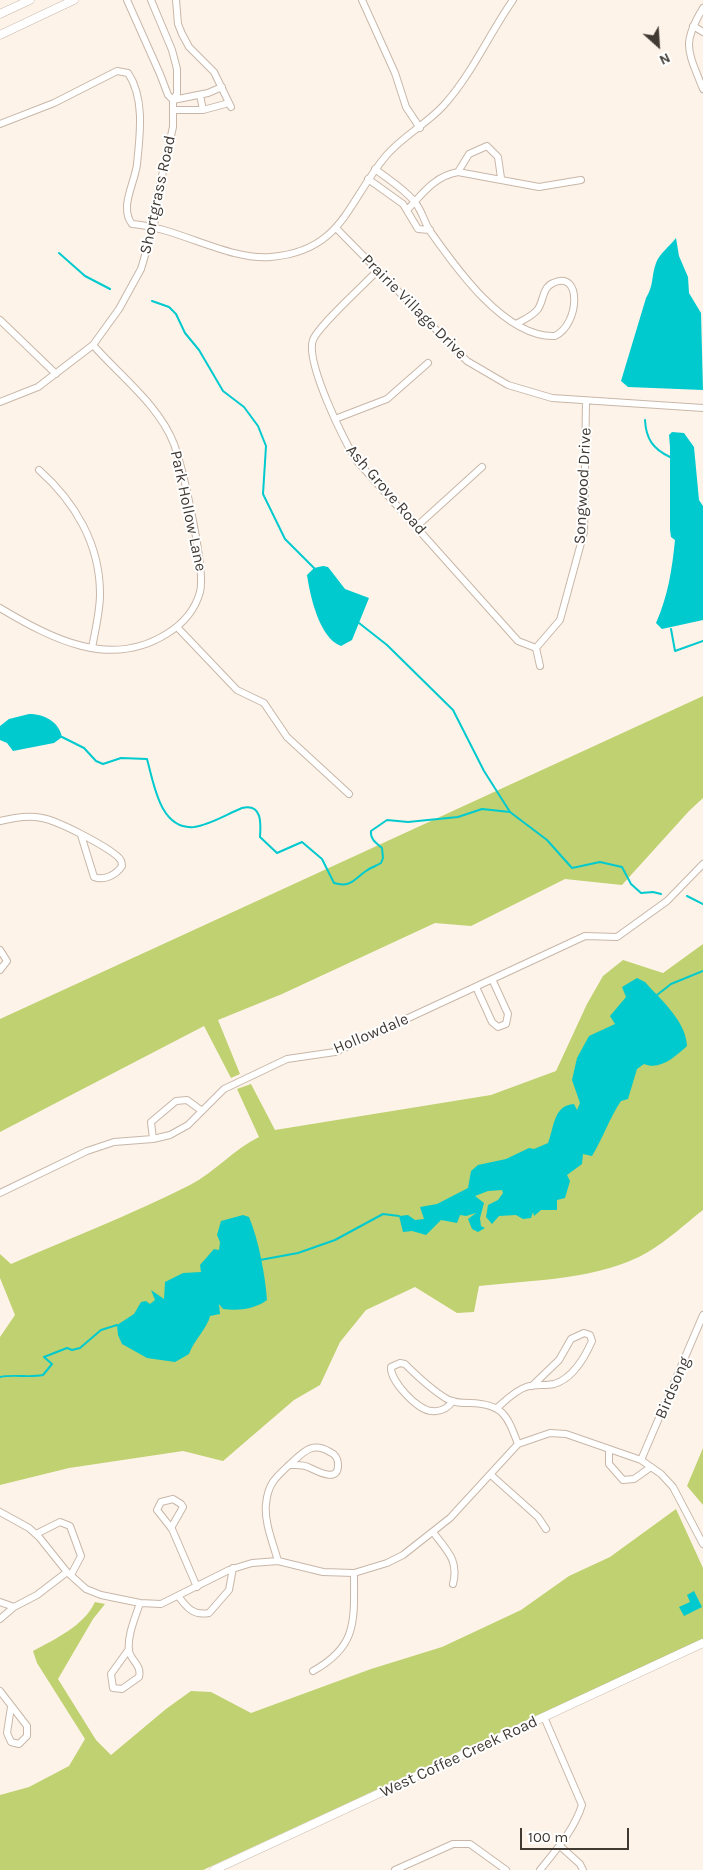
<!DOCTYPE html>
<style>
body{margin:0}
#map{position:relative;width:703px;height:1870px;overflow:hidden;background:#fef3e9;font-family:Karla,sans-serif}
canvas{display:block}
.north{position:absolute;left:633px;top:20px;width:50px;height:50px;-webkit-text-stroke:4px #fff;paint-order:stroke;rotate:154deg;font-size:14px;font-weight:700;line-height:20px;text-align:center;color:#403a33}
.north::after{content:'';display:block;margin:auto;width:18px;height:22px;background:#403a33;clip-path:polygon(50% 0,100% 100%,50% 72%,0 100%)}
.scale{position:absolute;left:520px;top:1828px;width:109px;height:22px;box-sizing:border-box;border:2px solid #403a33;border-top:0;padding-left:6px;font-size:15px;line-height:18px;white-space:nowrap;color:#403a33;-webkit-text-stroke:4px #fff;paint-order:stroke}
</style>
<div id="map">
<canvas width="703" height="1870"></canvas>
<div class="north">N</div>
<div class="scale">100 m</div>
</div>
<script>
const ctx = document.querySelector('canvas').getContext('2d');
ctx.lineJoin = 'round';
function fillPath(path, color) { ctx.fillStyle = color; ctx.fill(path, 'evenodd'); }
function stroke(path, color, width, dash) { ctx.strokeStyle = color; ctx.lineWidth = width; ctx.lineCap = dash ? 'butt' : 'round'; ctx.setLineDash(dash || []); ctx.stroke(path); }
function write(font, color, halo, rows, align = 'center') {
  ctx.font = font + ' Karla,sans-serif'; ctx.lineWidth = 4; ctx.setLineDash([]); ctx.textBaseline = 'middle'; ctx.strokeStyle = halo; ctx.fillStyle = color; for (const [text, x, y, turn = 0] of rows) {
    ctx.save(); ctx.translate(x, y); ctx.rotate((+turn || 0) * Math.PI / 180); ctx.textAlign = isNaN(turn) ? turn : align; if (halo) ctx.strokeText(text, 0, 0); ctx.fillText(text, 0, 0); ctx.restore();
  }
}
fillPath(new Path2D(`
 M703,696V798L689,811L622,885L565,879L471,926L435,923L282,994L218,1020L240,1074L231,1078L204,1026L0,1132V1019Z
 M703,944V1210C685,1224 667,1241 648,1252C600,1280 533,1280 479,1286L474,1312L457,1313L415,1287L366,1310L340,1342L320,1385L294,1400L223,1461L183,1451L69,1468L0,1485V1337L15,1315L0,1278V1254L11,1264C71,1238 132,1214 190,1185C215,1172 234,1149 259,1137L237,1089L251,1084L275,1130L491,1095L556,1071L587,1004L603,976L623,960L663,973Z
 M703,1448V1505L687,1486Z
 M676,1509L703,1568V1639L203,1870H0V1795L29,1787L69,1766L85,1739L37,1663L33,1651C55,1639 84,1626 95,1602L105,1604L93,1619L58,1679L96,1740L111,1755L166,1709L191,1691L211,1692L251,1713L371,1669L442,1647L521,1610L569,1576L610,1557Z`), '#bfd170');
fillPath(new Path2D(`
 M676,238L679,256L688,277L689,293L701,313L703,390L628,387L621,381L646,298C654,285 651,277 656,263C659,254 670,246 676,238Z
 M672,432L684,433L694,447L699,500L703,506V620L662,629L656,623C668,596 672,570 675,540L671,537L670,530V447L669,435Z
 M323,566L328,567L345,589L369,598L352,640L341,646C319,638 310,595 307,575L314,568Z
 M29,714C43,714 59,721 62,737L54,743L13,751L7,743L0,740V726L9,719Z
 M637,978L645,982C661,1000 686,1021 687,1046C676,1056 660,1071 644,1064L637,1069L628,1099L621,1101C609,1119 603,1138 592,1156L583,1154L582,1164L567,1175L570,1181L565,1198L557,1200V1210H541L534,1216L533,1212L531,1218L523,1219L516,1215L499,1216L492,1224L486,1217L488,1205L498,1200L503,1193L502,1190L488,1191L475,1196L484,1203L480,1218L481,1226L485,1228L478,1232L472,1229L468,1219L476,1213L466,1216L460,1215L457,1223L441,1220L426,1235L412,1231L403,1232L399,1216L408,1215L415,1220L424,1219L420,1207L437,1204L468,1188L471,1171L478,1165L506,1159L529,1148L534,1149L548,1143C554,1129 553,1105 574,1104L577,1110L580,1103L572,1080L577,1058L589,1036L615,1024L610,1016L626,997L622,987Z
 M243,1215L249,1217C259,1241 265,1275 267,1300C255,1309 239,1311 223,1309L219,1304L220,1314L210,1316C208,1327 194,1340 189,1354L175,1362L147,1358L122,1344L118,1335L117,1325L134,1314L141,1302L146,1301L150,1304L155,1300L151,1290L164,1299L165,1282L183,1273L201,1272L200,1265L214,1249L219,1250L220,1242L217,1235L221,1221Z
 M694,1591L702,1607L684,1616L679,1607L690,1602L687,1595Z`), '#00cace');
stroke(new Path2D(`
 M59,253L85,276L110,289
 M152,301L169,307L176,314L185,333L199,350L223,391L244,407L258,426L266,446L263,494L285,539L314,568
 M645,420C646,439 653,449 670,457
 M359,623L387,645L453,710L484,771L510,812L547,840L572,868L600,862L622,867L631,884L641,893L653,892L661,894
 M671,629L675,651L703,641
 M62,737L84,748L96,761L103,764L121,758L147,759C154,784 160,830 194,827C210,825 227,814 242,808C262,803 261,823 260,837L277,853L302,842L322,859L334,883C351,888 354,879 366,871C370,868 376,866 381,863L383,858L382,848C376,843 370,839 371,831L387,820L408,822L458,817L482,809L510,812
 M687,896L703,904
 M657,995L671,984L703,971
 M260,1260L298,1253L335,1240L383,1214L399,1216
 M0,1377C15,1374 28,1378 43,1375L52,1364L44,1357L67,1348L72,1350L80,1348L101,1330L117,1325`), '#00cace', 2);
const minor = new Path2D(`
 M127,0L160,74L168,95L173,100
 M176,0L178,24L182,34L189,47L214,72L231,107
 M362,0L395,73L406,107L420,128
 M703,8C681,44 688,51 703,89
 M693,26L703,32
 M200,95L203,110
 M173,100L208,93L222,87
 M173,110H203L229,103
 M0,124L54,103L117,71L128,73C145,98 140,135 137,164C135,183 119,207 132,224C177,227 229,261 271,257C342,251 347,203 385,157C401,137 427,124 444,105C472,74 489,34 513,0
 M375,169C388,179 403,188 414,201C422,210 424,222 430,231C456,268 505,338 555,336C580,324 582,269 553,283C542,288 544,300 538,309C533,316 523,320 516,324
 M458,172L469,154L487,146L498,157L501,178
 M368,179L403,204L418,229L430,230
 M408,209C423,193 435,176 458,172L539,187L581,180
 M336,228L467,361L508,385L552,398L703,408
 M378,270C366,283 318,326 313,340C305,361 344,442 357,461L518,641L536,648L540,666
 M0,320L56,374
 M0,402L38,387L93,345L119,309L141,269L154,225L159,189L173,127V100L177,94V69L172,50L151,0
 M335,419L387,399L428,363
 M39,470C75,502 100,544 100,594C100,612 95,631 92,648
 M417,526L482,467
 M0,608C52,639 111,670 168,633C184,623 195,610 200,592C206,569 183,469 174,444C159,405 120,376 93,345
 M177,627L237,690L264,703L287,737L349,794
 M536,648L560,620L584,532L586,402
 M0,821C15,818 27,815 42,818C59,821 104,845 117,856C121,859 122,862 122,866C116,875 104,881 94,877L81,835
 M0,950L7,961L0,970
 M476,987L492,1022L498,1027L506,1024L508,1014L492,979
 M153,1139L151,1122L176,1101L187,1100L202,1111
 M0,1193L87,1151L114,1142L153,1139L170,1135L188,1125L224,1089L287,1059L335,1052L585,936L617,937L667,901L703,864
 M453,1401C448,1408 441,1412 432,1411C418,1411 390,1381 391,1367L400,1363L405,1364C417,1376 432,1390 447,1399C454,1403 462,1403 470,1403C503,1404 507,1415 518,1444
 M498,1407C506,1400 516,1390 526,1387C535,1384 545,1386 554,1384C572,1379 585,1357 592,1341L590,1335L584,1333L571,1339L559,1360L532,1386
 M609,1449V1464L623,1480L634,1479L651,1467
 M641,1460L703,1315
 M491,1475L538,1517L546,1529
 M0,1512L29,1528L39,1537L67,1572L86,1589L101,1595L140,1603L161,1604L229,1570L252,1563L278,1561L323,1572L354,1573L387,1563L403,1555L450,1518L518,1444L550,1433L566,1434L641,1460L661,1474L673,1487L703,1544
 M171,1528L183,1507L181,1504L173,1499L161,1502L157,1510L172,1529L197,1587
 M433,1532C447,1551 459,1560 453,1584
 M36,1534L60,1522L70,1526L81,1556L71,1575
 M278,1561C273,1543 264,1522 266,1504C268,1484 275,1478 288,1466C302,1454 311,1440 330,1452C335,1454 338,1459 338,1464C339,1484 317,1471 308,1467C302,1464 296,1465 289,1465
 M179,1597C187,1608 194,1616 209,1613L229,1590L233,1568
 M0,1602L14,1607
 M0,1619L14,1607L37,1595L67,1572
 M129,1649L111,1674L113,1688L122,1689L139,1677C142,1665 131,1661 129,1651C127,1636 135,1618 140,1603
 M313,1671C358,1646 354,1621 354,1573
 M0,1691L27,1726V1736L19,1744L11,1742L7,1733L11,1707
 M560,1846L580,1864L583,1870
 M395,1870L453,1844H470L506,1870
 M540,1870C556,1850 574,1830 582,1805L544,1717`);
const tertiary = new Path2D(`
 M0,14L30,0
 M0,35L74,0
 M214,1870L703,1643`);
stroke(minor, '#c8b7a8', 8);
stroke(tertiary, '#c8b7a8', 9);
stroke(minor, '#fff', 6);
stroke(tertiary, '#fff', 8);
write('16px', '#403a33', '#fff', [
 ["Shortgrass Road",158,195,-78],
 ["Prairie Village Drive",414,307,45],
 ["Songwood Drive",583,486,-87],
 ["Ash Grove Road",386,490,49],
 ["Park Hollow Lane",188,511,78],
 ["Hollowdale",371,1034,-23],
 ["Birdsong",673,1388,-67],
 ["West Coffee Creek Road",459,1757,-25]
]);
</script>
